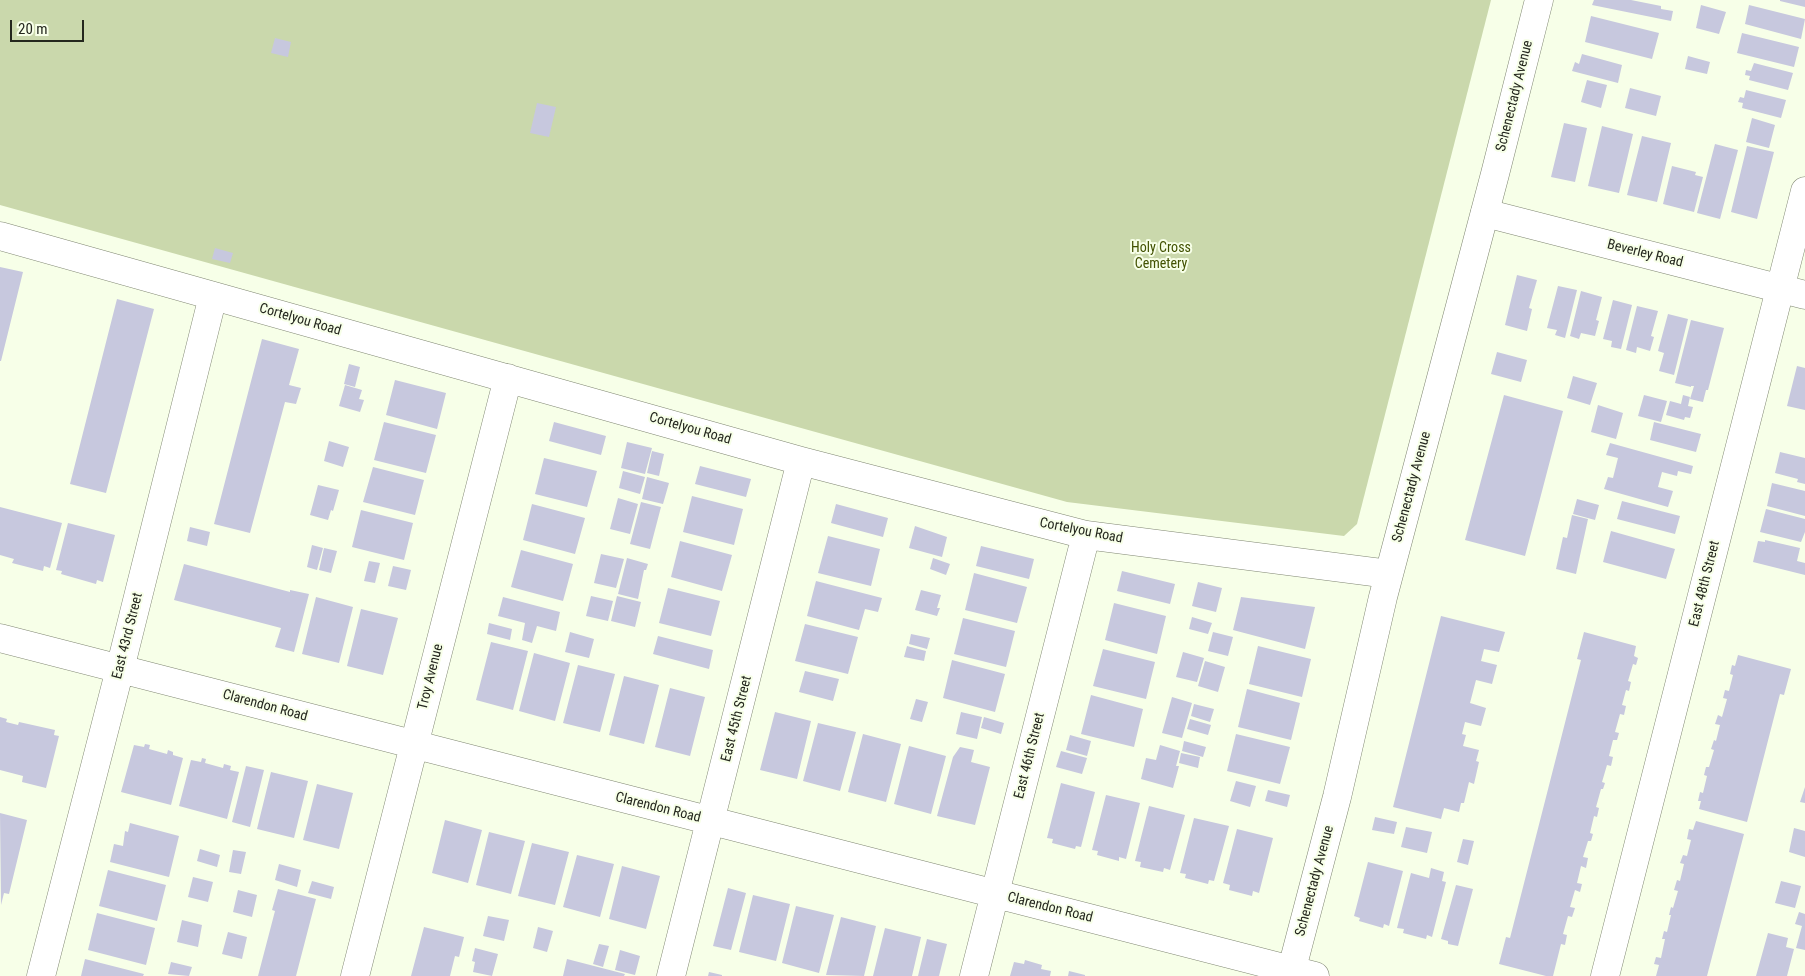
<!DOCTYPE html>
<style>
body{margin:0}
#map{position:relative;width:1805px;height:976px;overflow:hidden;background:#f7ffe8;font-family:"Roboto Condensed",sans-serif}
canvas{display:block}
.scale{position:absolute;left:10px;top:20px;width:74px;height:22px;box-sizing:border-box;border:2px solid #24271e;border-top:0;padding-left:6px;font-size:15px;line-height:18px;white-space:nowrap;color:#24271e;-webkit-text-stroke:4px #f7ffe8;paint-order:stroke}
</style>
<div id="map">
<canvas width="1805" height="976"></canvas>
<div class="scale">20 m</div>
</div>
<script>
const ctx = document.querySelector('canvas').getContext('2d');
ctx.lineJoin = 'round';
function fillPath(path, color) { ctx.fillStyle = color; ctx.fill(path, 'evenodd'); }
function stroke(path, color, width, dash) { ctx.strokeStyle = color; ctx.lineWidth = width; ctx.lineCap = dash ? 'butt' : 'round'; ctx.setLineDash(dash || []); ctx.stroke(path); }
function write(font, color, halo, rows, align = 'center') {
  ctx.font = font + ' "Roboto Condensed",sans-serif'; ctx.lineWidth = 4; ctx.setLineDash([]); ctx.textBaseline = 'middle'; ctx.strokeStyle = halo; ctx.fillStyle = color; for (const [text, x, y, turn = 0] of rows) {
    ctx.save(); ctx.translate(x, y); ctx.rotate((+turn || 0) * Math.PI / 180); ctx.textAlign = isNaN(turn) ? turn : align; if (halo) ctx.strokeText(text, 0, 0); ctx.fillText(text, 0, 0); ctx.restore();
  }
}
fillPath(new Path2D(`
 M0,0H1491L1357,524L1344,536L1067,502L0,205Z`), '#cad8ac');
fillPath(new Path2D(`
 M1594,0H1631L1661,6V9L1673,11L1671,21L1592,5Z
 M1780,0H1805V7L1780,1Z
 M1701,5L1726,12L1719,34L1696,28Z
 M1749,5L1805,19L1801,39L1745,24Z
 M1591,16L1659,33L1652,59L1585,42Z
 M1742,33L1799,47L1794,67L1737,53Z
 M275,38L291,42L288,57L271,53Z
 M1582,54L1622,65L1618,83L1572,71L1575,62L1579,64Z
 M1688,56L1710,62L1707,74L1685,69Z
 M1754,63L1793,73L1788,90L1749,80L1750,76L1745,75L1746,70L1751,71Z
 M1587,80L1607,85L1601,108L1581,102Z
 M1630,88L1661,96L1656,116L1625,108Z
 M1746,90L1786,100L1781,118L1742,108L1743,103L1738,102L1740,97L1744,98Z
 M537,103L556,107L549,137L530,133Z
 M1752,118L1775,125L1769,148L1746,142Z
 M1564,123L1587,128L1575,182L1551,177Z
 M1602,126L1633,134L1619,193L1588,186Z
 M1642,136L1671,143L1657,202L1627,195Z
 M1715,144L1738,150L1720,219L1697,213Z
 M1747,146L1774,152L1757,219L1731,212Z
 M1672,166L1696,172L1695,175L1703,177L1694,212L1663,204Z
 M215,248L233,253L230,263L212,259Z
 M0,267L23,272L1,361H0Z
 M1517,275L1537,280L1529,308L1532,309L1527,331L1505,325Z
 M1558,286L1577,290L1565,338L1555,335L1557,330L1547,328Z
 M1581,291L1602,297L1596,320L1599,321L1595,336L1581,333L1579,339L1570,336Z
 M117,299L154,309L106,493L70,484Z
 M1613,300L1632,305L1621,349L1611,347L1612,341L1603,339Z
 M1637,306L1658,311L1651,336L1654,337L1650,351L1637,347L1636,353L1626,350Z
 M1668,314L1688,319L1674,375L1659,371L1664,353L1658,351Z
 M1691,320L1724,328L1708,390H1706L1703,402L1690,399L1694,386H1691V387L1675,383Z
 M262,339L299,349L289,385L301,388L296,404L285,402L250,533L214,524Z
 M1497,352L1527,360L1521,382L1491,374Z
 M349,364L360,367L355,387L344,384Z
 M1797,366L1805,368V410L1787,406Z
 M1573,376L1597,383L1590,405L1567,398Z
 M395,380L446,393L437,429L386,415Z
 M345,385L362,390L359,399L364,400L360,412L339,406Z
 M1504,395L1563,411L1525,556L1465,540Z
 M1644,395L1667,401L1661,422L1638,416Z
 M1683,395L1690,397L1688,406L1693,407L1690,418L1685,417L1684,420L1666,415L1670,401L1681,404Z
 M1598,405L1623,413L1616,439L1591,432Z
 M384,422L436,435L426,473L374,460Z
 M554,422L606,436L601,455L549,441Z
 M1654,422L1701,434L1696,452L1650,440Z
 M329,441L349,447L343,467L324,461Z
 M627,442L652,448L645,474L621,468Z
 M1610,443L1693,466L1691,474L1678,471L1677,476L1662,472L1658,487L1673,491L1668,507L1604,489L1608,477L1613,478L1618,458L1606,455Z
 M652,451L664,454L659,476L647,473Z
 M1780,452L1805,458V484L1797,482L1798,479L1775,473Z
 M544,458L597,471L587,507L535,494Z
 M700,466L751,479L746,497L695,484Z
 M373,467L424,480L415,515L363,502Z
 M623,471L645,477L640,494L619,488Z
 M647,477L669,483L663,504L642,499Z
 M1772,483L1805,491V516L1767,506Z
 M318,485L339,490L333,511L331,510L328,520L310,515Z
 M692,496L743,509L734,545L683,532Z
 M618,498L638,504L630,534L610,529Z
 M1577,499L1599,505L1595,520L1573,514Z
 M1622,501L1680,516L1675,534L1617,519Z
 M641,502L661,507L650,549L630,544Z
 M532,504L585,518L575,554L523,540Z
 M836,504L888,518L883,537L831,523Z
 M0,507L62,523L50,568L44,566L43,571L12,563L14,559L0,555Z
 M1766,509L1805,519V532L1801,542L1760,532Z
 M361,510L413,523L404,560L352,547Z
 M1572,515L1588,519L1576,574L1556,569L1563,537L1567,538Z
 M68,523L115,535L103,582L97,580L96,584L61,574L62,571L56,570Z
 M915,526L947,537L942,557L909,548Z
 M190,527L210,532L207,546L187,541Z
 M1611,531L1675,549L1666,579L1603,562Z
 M828,536L880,549L871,586L818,573Z
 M1765,540L1800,548L1797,561L1805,563V575L1753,562L1758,541L1765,542Z
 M680,541L732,555L722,591L671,577Z
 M312,545L323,548L317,570L307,567Z
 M981,546L1034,559L1029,579L976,566Z
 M324,548L337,551L331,573L319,570Z
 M521,550L573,564L563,601L511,587Z
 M601,554L624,559L616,588L594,583Z
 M627,558L648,564L646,570H644L638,599L618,594Z
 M933,558L950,564L946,575L930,569Z
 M369,561L380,563L375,583L364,581Z
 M184,564L290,592V590L309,594L294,652L275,647L281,628L174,600Z
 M393,566L411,570L406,590L388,586Z
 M1122,571L1175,584L1170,604L1117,591Z
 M974,573L1027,587L1017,623L965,610Z
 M816,581L882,598L878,612L865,609L859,630L807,616Z
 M1198,582L1222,588L1216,612L1192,606Z
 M668,588L720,601L711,636L659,623Z
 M921,590L941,595L937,608H940L937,616L915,610Z
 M591,596L613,601L608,621L586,616Z
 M617,596L641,602L635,627L611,621Z
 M316,597L353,607L339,663L302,654Z
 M503,597L560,612L556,631L537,626L532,643L522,640L525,623L498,616Z
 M1241,597L1315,607L1305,649L1233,630Z
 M1114,603L1166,616L1157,654L1105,640Z
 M361,609L398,618L383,675L347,666Z
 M1441,616L1505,632L1499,652L1484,649L1481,661L1497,665L1492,684L1476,680L1470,703L1486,708L1481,726L1465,722L1462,734L1466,735L1463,746L1479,750L1476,761L1479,762L1474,784L1469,782L1464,803H1461L1459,812L1444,808L1441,819L1393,807Z
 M1192,617L1212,623L1208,634L1189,629Z
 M963,618L1015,631L1006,667L954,654Z
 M489,623L512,629L510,640L487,634Z
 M805,624L858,637L848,674L795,661Z
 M570,632L594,639L589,658L565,652Z
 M1213,632L1233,637L1228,656L1208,651Z
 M1584,632L1636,646L1634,656L1638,658L1636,665L1633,664L1628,681L1631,682L1629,691L1626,690L1622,705L1626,706L1624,715L1620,714L1615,732L1619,733L1617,740H1613L1609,756L1613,757L1611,766L1607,765L1602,782L1605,783L1603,789H1601L1596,807L1599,808L1597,817L1594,816L1590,833L1593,834L1591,841H1588L1583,857L1588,858L1586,868L1581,866L1577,883L1582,884L1580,892L1575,890L1570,907L1575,908L1572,917L1568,916L1563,934L1567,935L1565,945L1561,944L1553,976H1546L1499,964L1506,937L1510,938L1568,711L1581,660L1577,659Z
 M911,634L930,638L927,649L909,644Z
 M658,636L713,650L709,669L653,654Z
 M491,642L528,651L513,710L476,700Z
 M907,646L926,651L924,661L904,657Z
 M1258,646L1311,659L1302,697L1249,684Z
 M1103,649L1155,662L1146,699L1093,686Z
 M1183,652L1204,658L1197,682L1176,677Z
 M534,653L570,663L555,721L519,711Z
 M1738,655L1791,669L1784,695L1780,694L1747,822L1699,809L1701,801H1698L1700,792L1703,793L1707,776L1704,775L1706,767H1709L1714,750L1711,749L1714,740L1716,741L1720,725L1715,724L1718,715L1722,717L1727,699L1723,698L1725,690L1729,691L1733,675L1730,674L1732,665L1735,666Z
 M952,660L1005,674L995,712L943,698Z
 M1205,661L1225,667L1218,692L1198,686Z
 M578,665L615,674L600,732L563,723Z
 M805,671L839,679L833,701L799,692Z
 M624,676L659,685L644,744L609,735Z
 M670,688L705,697L690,756L655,747Z
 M1247,689L1300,703L1291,740L1238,727Z
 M1091,695L1143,709L1134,747L1081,734Z
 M1172,697L1192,703L1182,738L1162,733Z
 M916,699L928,702L922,722L910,719Z
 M1194,704L1214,709L1210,722L1191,716Z
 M775,712L811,721L797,779L760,770Z
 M961,712L982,717L977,739L956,734Z
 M0,717L7,719L6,722L18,725L19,722L55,730L54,735L59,736L46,788L22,782L23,776L0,770Z
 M984,717L1004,723L1001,734L981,728Z
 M1190,719L1211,725L1208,735L1187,729Z
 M818,723L856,732L840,791L803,781Z
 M863,734L901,744L886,802L848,792Z
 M1236,734L1290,747L1280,784L1227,771Z
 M1070,735L1091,741L1087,756L1066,750Z
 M1184,741L1206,747L1203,757L1182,751Z
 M145,744L150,745L149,749L167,754L168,750L173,752V755L183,758L171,805L121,792L134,745L144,747Z
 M1160,745L1180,751L1176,766H1179L1173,788L1141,779L1146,758L1156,760Z
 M909,746L946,756L931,814L894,804Z
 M960,747L974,750L971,762L990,767L975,825L937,816L953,757Z
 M1061,751L1087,758L1082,774L1056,767Z
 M1181,753L1200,757L1198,768L1179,763Z
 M202,758L206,759L205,763L223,768L224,764L231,766L230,770L239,772L227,819L179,806L191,760L201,762Z
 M246,766L264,770L250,827L232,822Z
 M271,772L308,781L294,838L257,829Z
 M1236,781L1256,786L1250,807L1230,801Z
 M1061,783L1095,792L1081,847L1076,846L1075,849L1052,843L1053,839L1047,838Z
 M317,784L353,793L339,849L303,840Z
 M1805,787V803L1800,802Z
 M1268,790L1290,795L1287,807L1265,801Z
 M1106,795L1140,803L1126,859L1119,857V861L1097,855L1098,851L1092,850Z
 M1149,806L1185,815L1170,870L1164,868L1163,872L1140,867L1141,862L1135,861Z
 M0,813L27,820L9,894L4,893L1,905Z
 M1375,817L1397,822L1394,834L1372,830Z
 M1194,818L1229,826L1214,881L1209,880L1208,884L1185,878L1186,874L1180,873Z
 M445,820L482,830L468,883L432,873Z
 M1696,821L1744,834L1707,976H1656L1659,965L1654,964L1656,957L1661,958L1665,939H1662L1664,931L1667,932L1671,915H1669L1671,907L1673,908L1678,891L1674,890L1677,880L1680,881L1684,864L1680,863L1683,855L1687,856L1691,840L1687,839L1689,829L1693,830Z
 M130,823L179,836L169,877L110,862L114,844L123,846L125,831L128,832Z
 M1406,827L1432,832L1427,853L1401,847Z
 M1794,828L1805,831V857L1789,852Z
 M1237,829L1273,838L1259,893L1253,891L1252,896L1229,890L1230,885L1223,883Z
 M489,832L525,841L511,894L476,885Z
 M1463,839L1474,841L1468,865L1457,862Z
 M532,843L569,852L555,905L518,896Z
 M200,849L220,855L217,867L197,861Z
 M233,850L246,852L241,874L229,872Z
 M577,855L614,864L600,917L563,907Z
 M1368,862L1403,871L1389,926L1384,924L1383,928L1359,921L1360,918L1354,916Z
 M279,864L301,870L297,887L275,880Z
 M622,866L660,876L646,929L609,919Z
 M1431,868L1444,872L1442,881L1446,882L1432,937L1427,935L1426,939L1403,933L1404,929L1397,928L1411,873L1429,878Z
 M108,870L166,885L157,921L99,906Z
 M193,877L213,882L208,902L188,897Z
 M312,881L334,887L331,899L308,893Z
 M1781,881L1801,886L1795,908L1775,903Z
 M1456,885L1473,889L1458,946L1448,944V941L1441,939Z
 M728,888L746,893L731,950L713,946Z
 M278,889L316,899L296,976H258L275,911L272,910Z
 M238,890L257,895L252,917L233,912Z
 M753,895L790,904L776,961L739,952Z
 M796,906L834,915L819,973L782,963Z
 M1799,912L1805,914V950L1796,948L1802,926L1795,924Z
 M97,913L155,928L146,965L88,950Z
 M488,916L509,920L504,941L483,936Z
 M841,917L876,926L864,976L826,975Z
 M182,920L202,925L198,947L177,942Z
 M424,927L464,937L459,957L455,956L450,976H411Z
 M538,927L553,931L547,952L533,948Z
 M885,928L921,937L912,976H873Z
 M228,932L247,937L242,959L222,954Z
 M1768,933L1788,938L1786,947L1794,949L1787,976H1756Z
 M927,939L947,944L939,976H918Z
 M599,944L609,946L603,967L593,964Z
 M475,948L498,954L492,976L473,972L475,962L472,961Z
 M620,950L640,956L635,975L615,970Z
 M85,959L144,974L143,976H81Z
 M567,959L625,974L624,976H563Z
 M1025,960L1042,965L1041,969L1051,971L1050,976H1010L1014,962L1024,964Z
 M171,962L192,967L189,976L168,974Z
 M1069,971L1085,975V976H1068Z
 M709,972L722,975V976H708Z`), '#c7c8de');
const minor = new Path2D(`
 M0,236L801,461L1086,535L1389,574
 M0,638L1315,976
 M41,976L120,669L213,296
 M355,976L508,378
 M671,976L801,461
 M974,976L1086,535
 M1290,976L1337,797L1383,597L1495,174L1539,0
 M1605,976L1805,191`);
const tertiary = new Path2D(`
 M1485,213L1805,295`);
stroke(minor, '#808773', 29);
stroke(tertiary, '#808773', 29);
stroke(minor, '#fff', 28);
stroke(tertiary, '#fff', 28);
write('14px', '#24271e', '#f7ffe8', [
 ["Schenectady Avenue",1515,96,-76],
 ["Beverley Road",1645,254,14],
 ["Cortelyou Road",300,320,16],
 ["Cortelyou Road",690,429,16],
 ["Schenectady Avenue",1412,487,-75],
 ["Cortelyou Road",1081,531,11],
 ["East 48th Street",1705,584,-76],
 ["East 43rd Street",128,636,-76],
 ["Troy Avenue",431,677,-76],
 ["Clarendon Road",265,706,15],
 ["East 45th Street",737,719,-76],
 ["East 46th Street",1030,756,-76],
 ["Clarendon Road",658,808,14],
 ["Schenectady Avenue",1315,881,-75],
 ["Clarendon Road",1050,908,14]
]);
write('14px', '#415101', '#f7ffe8', [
 ["Holy Cross",1161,248],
 ["Cemetery",1161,264]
]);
</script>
